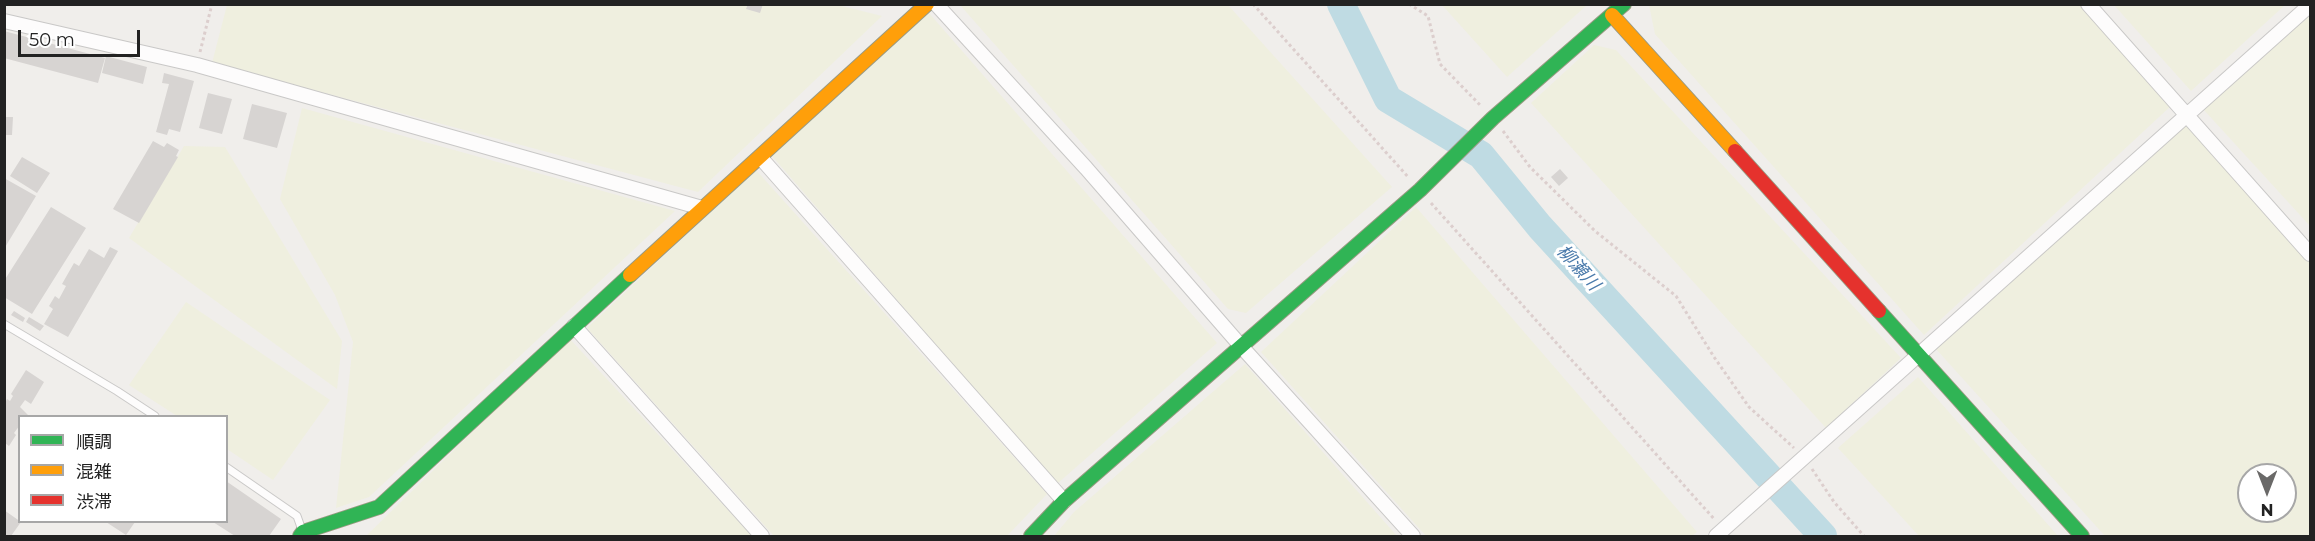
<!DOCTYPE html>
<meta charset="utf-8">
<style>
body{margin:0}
#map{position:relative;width:2315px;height:541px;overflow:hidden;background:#f0eeeb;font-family:Montserrat,"Noto Sans JP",sans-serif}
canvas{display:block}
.frame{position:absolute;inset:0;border:6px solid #222;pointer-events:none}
.legend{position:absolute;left:18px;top:415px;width:210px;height:108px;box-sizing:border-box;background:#fff;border:2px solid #a7a7a7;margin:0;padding:8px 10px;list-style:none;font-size:18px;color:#222}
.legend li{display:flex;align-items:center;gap:12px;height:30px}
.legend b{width:30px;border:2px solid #a7a7a7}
.north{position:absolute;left:2237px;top:463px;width:60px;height:60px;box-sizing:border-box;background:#fff;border:2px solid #a7a7a7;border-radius:50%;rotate:180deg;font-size:16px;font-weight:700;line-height:24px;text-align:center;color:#222}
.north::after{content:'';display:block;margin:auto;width:21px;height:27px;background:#6a6968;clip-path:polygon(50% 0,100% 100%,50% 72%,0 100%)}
.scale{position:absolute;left:18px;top:30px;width:122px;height:27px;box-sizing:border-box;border:3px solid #222;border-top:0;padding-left:8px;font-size:18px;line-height:21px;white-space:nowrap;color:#222;-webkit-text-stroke:4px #fff;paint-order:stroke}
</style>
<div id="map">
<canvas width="2315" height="541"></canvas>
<div class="frame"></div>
<ul class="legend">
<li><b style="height:8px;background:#30b455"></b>順調</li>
<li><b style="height:8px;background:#ff9f0a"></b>混雑</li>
<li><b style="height:8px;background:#e5322d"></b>渋滞</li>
</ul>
<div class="north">N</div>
<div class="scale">50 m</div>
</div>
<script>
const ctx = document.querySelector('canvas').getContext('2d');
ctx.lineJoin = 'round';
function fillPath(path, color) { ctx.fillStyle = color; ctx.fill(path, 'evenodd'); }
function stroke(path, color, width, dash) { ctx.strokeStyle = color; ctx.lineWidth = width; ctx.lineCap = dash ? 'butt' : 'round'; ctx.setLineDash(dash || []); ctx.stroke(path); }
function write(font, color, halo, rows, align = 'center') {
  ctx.font = font + ' Montserrat,"Noto Sans JP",sans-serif'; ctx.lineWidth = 6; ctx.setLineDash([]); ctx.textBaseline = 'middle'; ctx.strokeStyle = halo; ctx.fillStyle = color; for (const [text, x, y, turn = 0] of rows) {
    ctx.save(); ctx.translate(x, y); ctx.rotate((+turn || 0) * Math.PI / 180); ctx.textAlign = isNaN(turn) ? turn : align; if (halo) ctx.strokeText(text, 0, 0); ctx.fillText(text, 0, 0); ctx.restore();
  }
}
fillPath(new Path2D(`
 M834,4L882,16L698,192L212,63L227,5Z
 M960,5H1228L1392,187L1246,313L1228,309Z
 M1587,5L1507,77L1442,5V4Z
 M1649,5H2082L2172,105L1924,335L1655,34Z
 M2114,5H2285L2191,91Z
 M929,13L1217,343L1057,484L772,156Z
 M2310,13V226L2203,109Z
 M1594,45L1616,50L1901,358L1826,428L1531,103Z
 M302,108L675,211L369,497L336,508L353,342L335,295L280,199Z
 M2189,122L2310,257V536H2105L1936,349ZM2249,475H2285V511H2249Z
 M184,146L225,147L342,341L337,389L129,238Z
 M756,170L1047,494L1007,536H774L587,328Z
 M1416,207L1697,532L1692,536H1426L1261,352Z
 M186,302L330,400L273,480L227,449L226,416H177L129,385Z
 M569,338L752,536H366Z
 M1245,364L1397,536H1054L1074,512Z
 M1918,377L2058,536H1919L1838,448Z`), '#efefdf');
stroke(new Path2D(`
 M1341,4L1388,99L1481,155L1540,227L1823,536`), '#bfdbe3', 28);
fillPath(new Path2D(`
 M748,4H763L760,13L746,9Z
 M4,31L105,58L98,83L4,58Z
 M106,56L147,67L143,84L102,73Z
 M164,73L194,81L180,132L169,129L167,135L156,132L169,84L162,83Z
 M208,93L232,99L222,134L199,128Z
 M252,104L287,113L277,148L243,139Z
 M4,117H13L12,135H4Z
 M153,141L164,147L167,143L179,150L176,156L178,157L139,223L113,209Z
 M22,157L50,173L37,193L10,176Z
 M1560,169L1568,178L1559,186L1551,177Z
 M4,178L36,196L4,249Z
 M51,207L86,228L32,314L4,297V281Z
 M110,247L118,251L68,337L44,324L53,309L49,306L55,296L59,299L66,286L62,284L74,263L79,266L89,249L104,258Z
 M14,311L25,318L23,322L11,315Z
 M29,317L44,326L40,331L26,322Z
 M26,370L44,382L31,404L25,400L20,407L28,415L20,416V425L14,433L16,435L9,446L5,443V403L7,399L10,401L13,396L11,394Z
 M226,481L281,519L269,536H235L213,522H226Z
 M4,510L21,522L11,536H4Z
 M106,522H135L126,535Z`), '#d7d4d2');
const lane = new Path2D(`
 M4,324L117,391L155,416
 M226,467L297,516L302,530`);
const street = new Path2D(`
 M936,4L1086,168L1240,345L1413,536
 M2088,4L2310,254
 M4,21L197,65L702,208
 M760,157L1064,501
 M574,326L762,536
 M1716,536L2310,5`);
const fast = new Path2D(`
 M1879,311L2082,536
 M300,536L303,532L379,507L630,275
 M1031,536L1064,501L1420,190L1493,118L1624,4`);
const slow = new Path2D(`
 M1612,15L1735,151
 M630,275L927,4`);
const jam = new Path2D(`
 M1735,151L1879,311`);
stroke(lane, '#c9c8c7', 9);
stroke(street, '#c9c8c7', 16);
stroke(fast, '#999a82', 16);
stroke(slow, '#999a82', 16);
stroke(jam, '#999a82', 16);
stroke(new Path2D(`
 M1253,4L1409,178
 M1409,4L1428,16L1440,64L1481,106
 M200,52L212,4
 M1503,131L1530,167L1595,231L1676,296L1714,357L1749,407L1794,448
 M1431,203L1715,520
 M1812,469L1834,502L1864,536`), '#dccecd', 3, [3, 3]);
stroke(lane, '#fdfcfc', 7);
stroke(street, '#fdfcfc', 14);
stroke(fast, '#30b455', 14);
stroke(slow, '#ff9f0a', 14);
stroke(jam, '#e5322d', 14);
write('italic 18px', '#4a7aab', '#fff', [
 ["柳瀬川",1578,268,48]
]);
</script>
